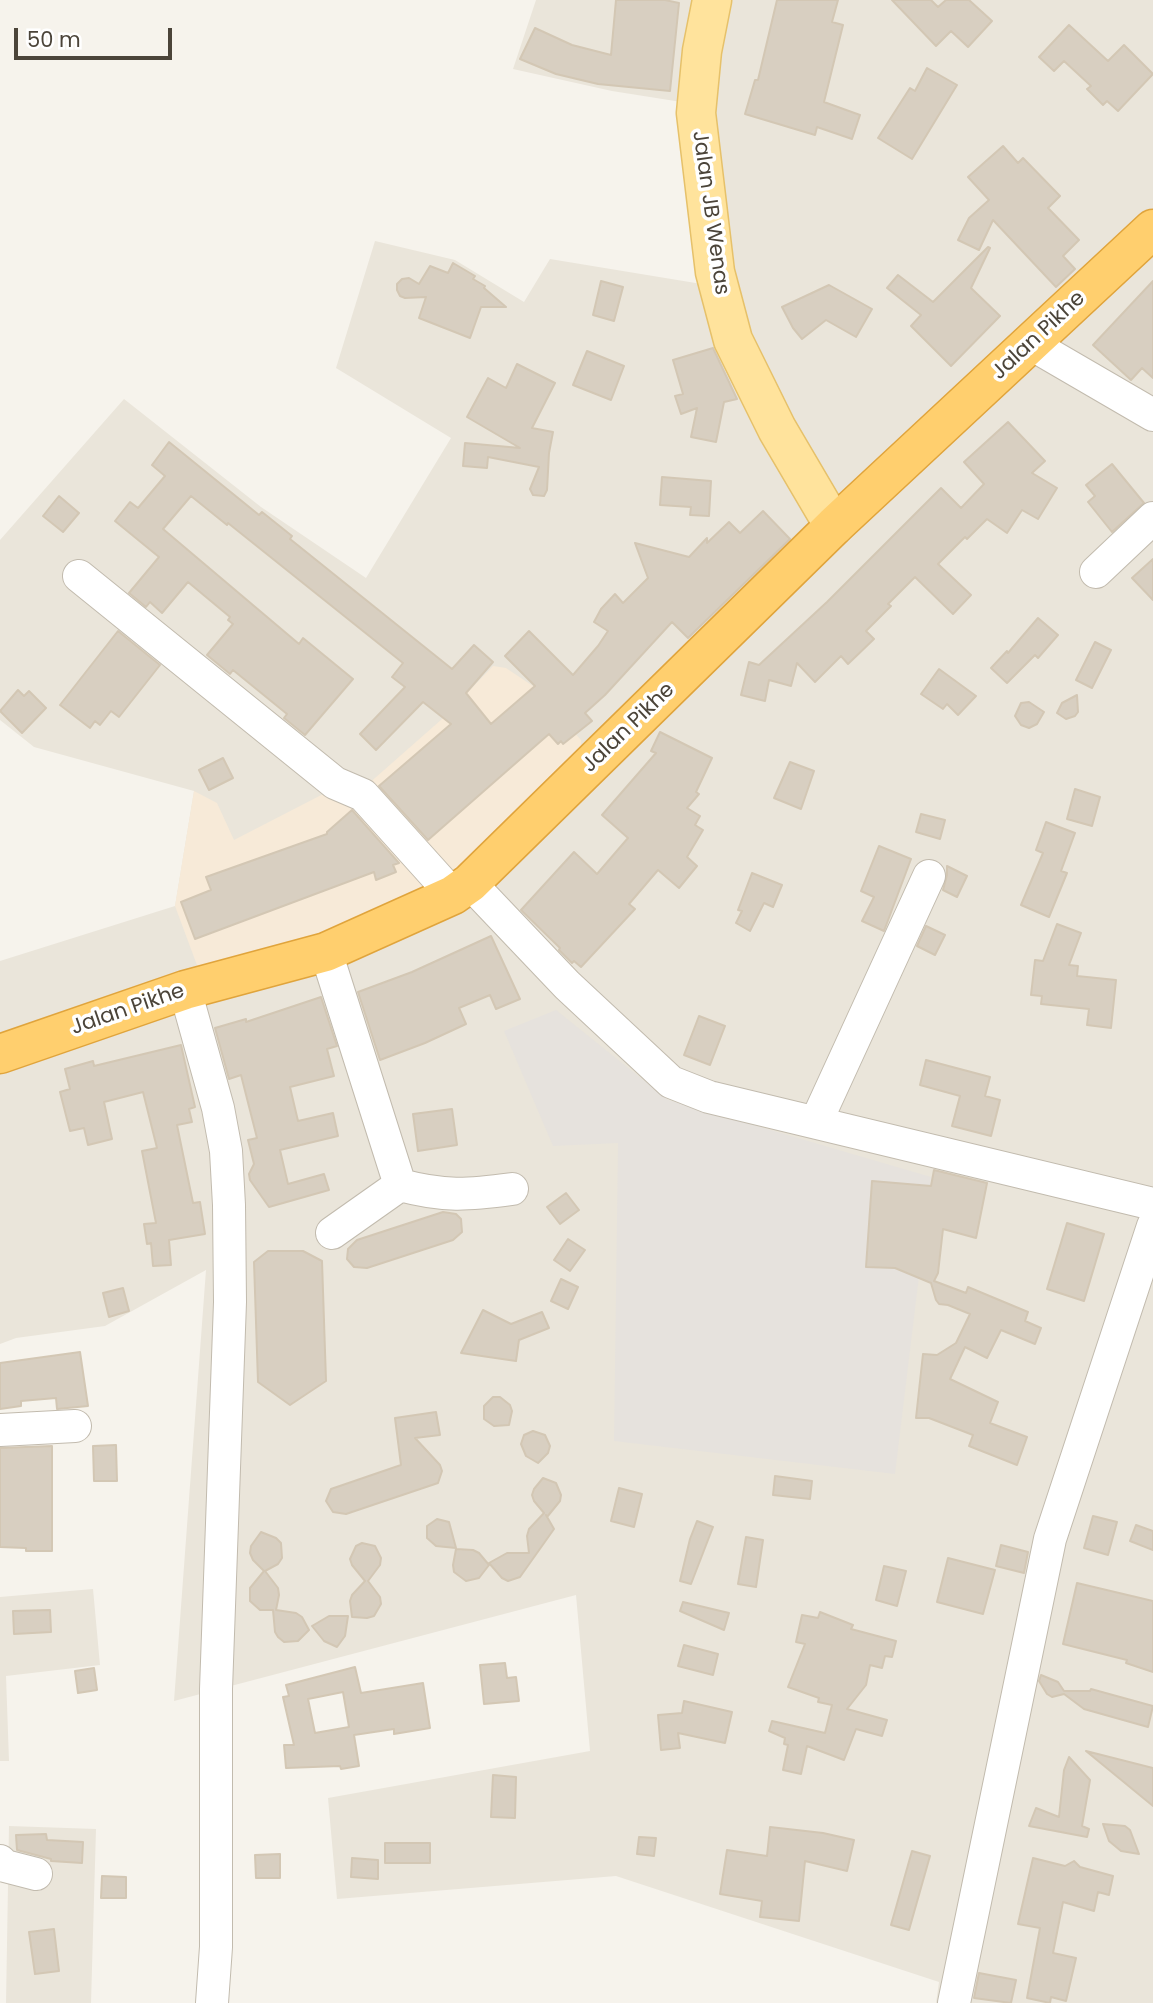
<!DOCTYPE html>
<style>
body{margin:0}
#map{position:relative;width:1153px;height:2003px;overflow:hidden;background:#f6f3ec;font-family:Poppins,sans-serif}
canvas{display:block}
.scale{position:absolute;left:14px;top:28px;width:158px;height:32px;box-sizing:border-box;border:4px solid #4b4439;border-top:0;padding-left:9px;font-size:21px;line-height:24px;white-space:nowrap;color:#4b4439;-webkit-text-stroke:5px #fff;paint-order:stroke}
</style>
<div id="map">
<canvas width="1153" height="2003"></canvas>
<div class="scale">50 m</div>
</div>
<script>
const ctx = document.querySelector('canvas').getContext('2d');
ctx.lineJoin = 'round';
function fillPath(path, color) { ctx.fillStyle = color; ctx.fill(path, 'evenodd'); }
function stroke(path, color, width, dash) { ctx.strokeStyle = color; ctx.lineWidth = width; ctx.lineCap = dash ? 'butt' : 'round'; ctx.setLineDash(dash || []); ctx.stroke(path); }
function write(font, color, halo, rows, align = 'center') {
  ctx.font = font + ' Poppins,sans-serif'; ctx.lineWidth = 7; ctx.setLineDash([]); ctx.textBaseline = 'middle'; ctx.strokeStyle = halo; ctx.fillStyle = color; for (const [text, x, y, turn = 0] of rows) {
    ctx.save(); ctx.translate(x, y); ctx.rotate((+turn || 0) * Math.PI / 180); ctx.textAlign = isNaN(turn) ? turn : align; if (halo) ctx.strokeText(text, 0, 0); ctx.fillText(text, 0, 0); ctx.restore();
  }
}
fillPath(new Path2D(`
 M536,0H1153V2003H936L939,1982L616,1876L337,1899L328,1798L590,1751L576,1595L174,1701L206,1270L105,1326L16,1338L0,1344V961L175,906L194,791L34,747L0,720V540L124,399L261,507L366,578L451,438L336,368L375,241L455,260L524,302L550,259L738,290L713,107L612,91L513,69Z
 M93,1589L100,1665L6,1676L9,1761H0V1597Z
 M9,1826L96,1829L91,2003H6Z`), '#eae5da');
fillPath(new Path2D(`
 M493,666L506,668L533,686L581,740L582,757L468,865L328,936L201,976L175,906L194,791L217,803L234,840L331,790L367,785L442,719Z`), '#f7ead8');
fillPath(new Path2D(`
 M556,1010L668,1100L931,1177L895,1474L614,1441L618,1143L553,1146L504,1031Z`), '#e6e2dd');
const building = new Path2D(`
 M616,0H665L679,3L670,91L598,84L556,74L520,59L535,28L572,45L611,55Z
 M777,0H838L832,22L843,25L824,102L860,115L852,139L817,127L815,135L745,114L755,80H758Z
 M892,0H931L938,7L946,0H969L992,21L968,47L951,31L936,46Z
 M1069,25L1108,61L1124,45L1153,74L1118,111L1107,101L1103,105L1087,89L1091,86L1064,61L1054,71L1039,57Z
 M927,68L957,85L912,159L878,138L910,88L915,91Z
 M1003,146L1018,163L1023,158L1060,196L1048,208L1079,240L1063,256L1075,269L1056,287L993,220L979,250L958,240L969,218L989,200L968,177Z
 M988,247L990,248L971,288L1000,316L951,366L911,326L921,315L887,288L898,275L933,302Z
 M453,263L475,276L473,279L485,286L484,288L506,307H481L470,338L419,318L426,297L405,298L400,296L397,290V284L402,279L409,278L419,284L430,266L448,273Z
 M601,281L623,287L614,321L593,315Z
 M1153,281V378L1142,368L1131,380L1093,345Z
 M829,285L872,309L856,337L826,320L802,339L793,328L782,307Z
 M713,348L737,399L724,402L716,442L691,437L697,408L681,414L675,396L683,394L673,360Z
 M587,351L624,366L611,400L573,385Z
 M517,364L555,383L532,428L553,432L549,453L547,490L544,496L533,495L530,489L539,467L488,457L487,468L463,466L465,443L520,448L467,417L488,378L506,388Z
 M1008,422L1045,461L1032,473L1057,488L1038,519L1022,510L1007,533L987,519L967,539L965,537L938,564L971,595L953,614L915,577L888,604L891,606L866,631L874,639L848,664L841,656L815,682L797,663L791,686L769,680L765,701L741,695L749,662L759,665L827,602L941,488L961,508L984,484L964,462Z
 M169,442L259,515L262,512L292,536L290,539L452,669L474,645L493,662L466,693L491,724L535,686L505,656L529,631L573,675L598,646L608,631L594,622L601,609L615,594L623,603L648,578L635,543L689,557L707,538V543L729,522L740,533L763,511L790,539L688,638L672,622L605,695L585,713L592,721L563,744L561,741L558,744L549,734L428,840L379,786L451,724L423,702L376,750L360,734L405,687L392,677L403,663L228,523L227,525L191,496L163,529L299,644L303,638L353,679L305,735L284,718L287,714L233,670L230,674L207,655L233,624L228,620L230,617L188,582L162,613L150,602L146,607L129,593L159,557L115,521L130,502L138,508L165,476L152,465Z
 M1112,464L1144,503L1112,532L1088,502L1095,496L1086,485Z
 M662,477L711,481L709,516L690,515L691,507L660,505Z
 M59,496L79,513L63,532L43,516Z
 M1153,559V600L1132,578Z
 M1038,618L1058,635L1038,658L1035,655L1007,683L991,668L1007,651L1008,653Z
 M118,631L160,665L119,717L111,711L100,725L95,721L90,728L60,705Z
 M1095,642L1111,650L1092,688L1076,680Z
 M939,669L976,696L958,715L947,704L943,709L921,694Z
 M18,690L24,696L29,691L46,708L22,733L0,711Z
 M1077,695L1078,712L1075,716L1066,719L1057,713L1062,703Z
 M1029,702L1044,712L1037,724L1029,728L1021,725L1015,716L1021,703Z
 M660,732L712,758L696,792L699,794L687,808L700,816L695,825L703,830L687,857L697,866L679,888L658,870L629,904L635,909L581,967L574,961L572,963L559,950L560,948L521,910L574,852L597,874L628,838L602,815L656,753L651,751Z
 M223,758L233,778L209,790L199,770Z
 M790,762L814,771L801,809L774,798Z
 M1075,789L1100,797L1092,826L1067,819Z
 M352,810L399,863L393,865L396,872L376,880L374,872L195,939L181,902L211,890L206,877L327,834V832Z
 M921,814L945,820L940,839L916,832Z
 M1046,822L1075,833L1061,871L1067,873L1049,917L1021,905L1043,853L1036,850Z
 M879,846L911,859L884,931L862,921L874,897L861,891Z
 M947,866L967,876L957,897L943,890L947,875Z
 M752,873L782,885L773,907L764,903L750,931L736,923L742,911L738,910Z
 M1057,924L1081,933L1069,965L1078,966L1077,976L1116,980L1111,1028L1087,1025L1089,1009L1041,1004L1042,996L1031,995L1035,960L1043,961Z
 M926,926L945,935L935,955L917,946Z
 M491,936L520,999L496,1009L490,995L459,1008L466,1024L425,1043L380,1060L358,992L412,972Z
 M321,997L337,1046L327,1049L334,1076L290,1087L298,1121L333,1113L338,1136L280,1150L288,1184L324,1174L329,1190L269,1207L250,1180L249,1174L254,1164L248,1140L257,1138L241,1075L229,1079L215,1028L246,1019V1022Z
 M699,1016L725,1026L710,1065L684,1055Z
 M181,1045L195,1107L189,1109L192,1122L177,1125L193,1203L200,1202L205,1234L169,1240L171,1265L153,1266L151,1243L147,1244L144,1224L156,1223L142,1151L157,1148L143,1092L104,1102L112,1139L88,1145L84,1128L70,1131L60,1092L70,1089L65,1069L93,1061L94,1066Z
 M926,1060L990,1077L985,1096L1000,1100L991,1136L952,1126L960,1096L920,1085Z
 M452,1109L457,1145L418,1151L413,1114Z
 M934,1170L987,1183L976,1238L943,1229L938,1273L934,1281L966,1293L968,1287L1028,1312L1025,1321L1041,1328L1035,1344L1001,1330L987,1358L965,1347L950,1379L998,1402L990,1423L1027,1437L1017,1465L969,1446L973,1435L929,1418H916L923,1354L937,1355L956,1343L970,1314L948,1305L939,1304L936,1300L931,1283L895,1268L866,1267L872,1181L931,1186Z
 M566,1193L579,1210L560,1224L547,1207Z
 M443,1212L456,1214L461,1219L462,1232L453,1240L367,1268L354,1267L347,1259L348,1249L357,1240Z
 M1067,1223L1104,1234L1084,1301L1047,1289Z
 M568,1239L585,1250L570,1271L554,1260Z
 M268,1251H303L322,1261L326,1381L290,1405L258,1382L254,1262Z
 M561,1279L578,1287L568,1309L551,1301Z
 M123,1288L129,1311L109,1317L103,1293Z
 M483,1310L511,1324L542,1312L549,1328L519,1340L516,1361L461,1353Z
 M80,1352L88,1406L57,1409L56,1398L21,1401V1406L0,1409V1363Z
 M493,1397H500L510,1405L512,1411L509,1425L494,1426L484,1419V1406Z
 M436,1412L440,1435L415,1438L440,1465L442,1471L438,1483L346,1514L333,1512L326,1501L331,1489L401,1465L395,1418Z
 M533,1431L545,1435L550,1446L548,1453L538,1463L526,1456L521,1444L524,1435Z
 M116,1445L117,1481H94L93,1446Z
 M52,1446V1551H26V1548L0,1547V1448Z
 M775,1476L812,1481L810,1499L773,1495Z
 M543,1478L556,1483L561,1495L560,1501L547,1517L546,1515L554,1529L520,1577L508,1581L502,1578L489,1563L507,1553H529L527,1536L529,1529L544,1513L534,1501L532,1495L534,1489Z
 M619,1488L642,1494L634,1527L611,1521Z
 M1093,1516L1117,1522L1108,1555L1084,1548Z
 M437,1519L449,1522L456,1548L436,1546L427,1538V1526Z
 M697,1521L713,1527L691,1584L680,1581L690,1539Z
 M1136,1525L1153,1531V1550L1130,1541Z
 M261,1532L276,1538L281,1543L282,1558L278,1564L265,1571L278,1588L279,1595L276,1610L296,1613L302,1617L309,1630L298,1641L284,1642L278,1637L275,1632L273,1610H260L250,1601V1588L264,1571L253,1560L250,1553L251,1546Z
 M746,1537L763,1540L756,1587L738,1584Z
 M362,1543L375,1546L381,1558L380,1565L368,1581L380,1597L381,1604L374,1616L367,1618L352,1617L350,1601L352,1595L365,1581L352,1565L350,1559L356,1546Z
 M1001,1545L1028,1552L1024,1573L996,1566Z
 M456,1549L473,1550L479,1553L489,1565L479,1578L466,1581L454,1572L453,1565Z
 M948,1558L995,1570L983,1614L937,1602Z
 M884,1566L906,1571L897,1606L876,1600Z
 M1077,1583L1153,1601V1672L1126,1663L1127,1660L1063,1644Z
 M683,1602L729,1613L724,1630L680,1611Z
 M50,1610L51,1632L14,1634L13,1611Z
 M820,1612L853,1625L851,1629L896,1641L892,1657L885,1656L882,1668L870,1665L866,1685L847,1709L887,1720L882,1736L856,1729L844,1760L807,1746L801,1774L783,1770L788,1745L784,1744L785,1738L769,1731L772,1721L825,1733L832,1705L818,1702L819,1698L788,1687L805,1644L796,1642L802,1615L818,1618Z
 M329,1616H348L345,1636L337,1647L324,1641L312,1626Z
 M684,1645L718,1654L713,1675L678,1666Z
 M505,1663L507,1678L516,1677L519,1701L484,1704L480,1665Z
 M355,1667L361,1693L423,1683L430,1728L394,1734V1729L354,1735L359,1766L341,1769L340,1766L286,1768L284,1745H294L283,1697L289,1696L286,1685ZM343,1692L349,1727L315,1733L308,1699Z
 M94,1668L97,1690L78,1693L75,1671Z
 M1041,1675L1058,1682L1064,1691H1090L1091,1689L1153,1706L1148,1727L1084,1709L1064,1694L1052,1697L1047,1694L1039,1681Z
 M684,1701L732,1712L725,1743L678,1733L680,1748L661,1750L658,1715L682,1713Z
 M1086,1751L1153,1768V1806Z
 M1069,1757L1090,1780L1082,1826L1089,1829L1087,1837L1029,1826L1036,1808L1059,1817L1064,1770Z
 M493,1775L516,1777L515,1818L491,1817Z
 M1103,1824L1125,1826L1130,1830L1139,1854L1121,1851L1109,1841Z
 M770,1827L823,1833L854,1840L847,1871L805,1861L799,1921L760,1917L762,1901L720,1894L727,1850L767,1856Z
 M46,1834L47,1840L83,1842L82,1863L51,1861V1859L17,1850L16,1835Z
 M639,1837L656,1838L654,1856L637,1854Z
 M385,1843H430V1863H385Z
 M912,1851L930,1856L909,1930L891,1925Z
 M280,1854V1878H256L255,1855Z
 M352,1858L378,1860V1879L351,1877Z
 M1033,1858L1065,1866L1074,1861L1080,1867L1113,1876L1109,1895L1098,1892L1094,1911L1063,1902L1053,1953L1076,1958L1066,2001L1051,1997L1050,2003L1027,1998L1040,1928L1018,1924Z
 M102,1876L126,1877V1898H101Z
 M54,1929L59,1971L35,1974L29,1932Z
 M979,1973L1016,1980L1011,2003L974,1998Z`);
fillPath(building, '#d8cfc1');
stroke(building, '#d3c7b4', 2);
const minor = new Path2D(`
 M1031,344L1153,415
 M1096,572L1153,518
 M79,576L335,783L363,795L453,895
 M470,883L567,985L671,1082L709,1097L1153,1204
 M326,952L400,1185
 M185,990L218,1108L226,1151L229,1205L230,1302L216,1689V1947L212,2003
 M816,1122L929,876
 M400,1185C445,1197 467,1195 512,1189
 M332,1233L400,1185
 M0,1430L75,1426
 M0,1861L5,1866L36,1874
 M954,2003L1050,1539L1153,1226`);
const major = new Path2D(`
 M712,0L702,51L696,113L715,272L733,340L777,429L834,526`);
const highway = new Path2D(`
 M0,1054L185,990L326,952L453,895L470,883L834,526L1153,229`);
stroke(minor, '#c2bbae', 34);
stroke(major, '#e6c16a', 41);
stroke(highway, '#e0a43c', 41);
stroke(minor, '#fff', 32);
stroke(major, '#ffe39c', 38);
stroke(highway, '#ffcf6e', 38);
write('21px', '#4b4439', '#fff', [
 ["Jalan JB Wenas",710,213,82],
 ["Jalan Pikhe",1039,336,-43],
 ["Jalan Pikhe",629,728,-44],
 ["Jalan Pikhe",128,1010,-19]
]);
</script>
